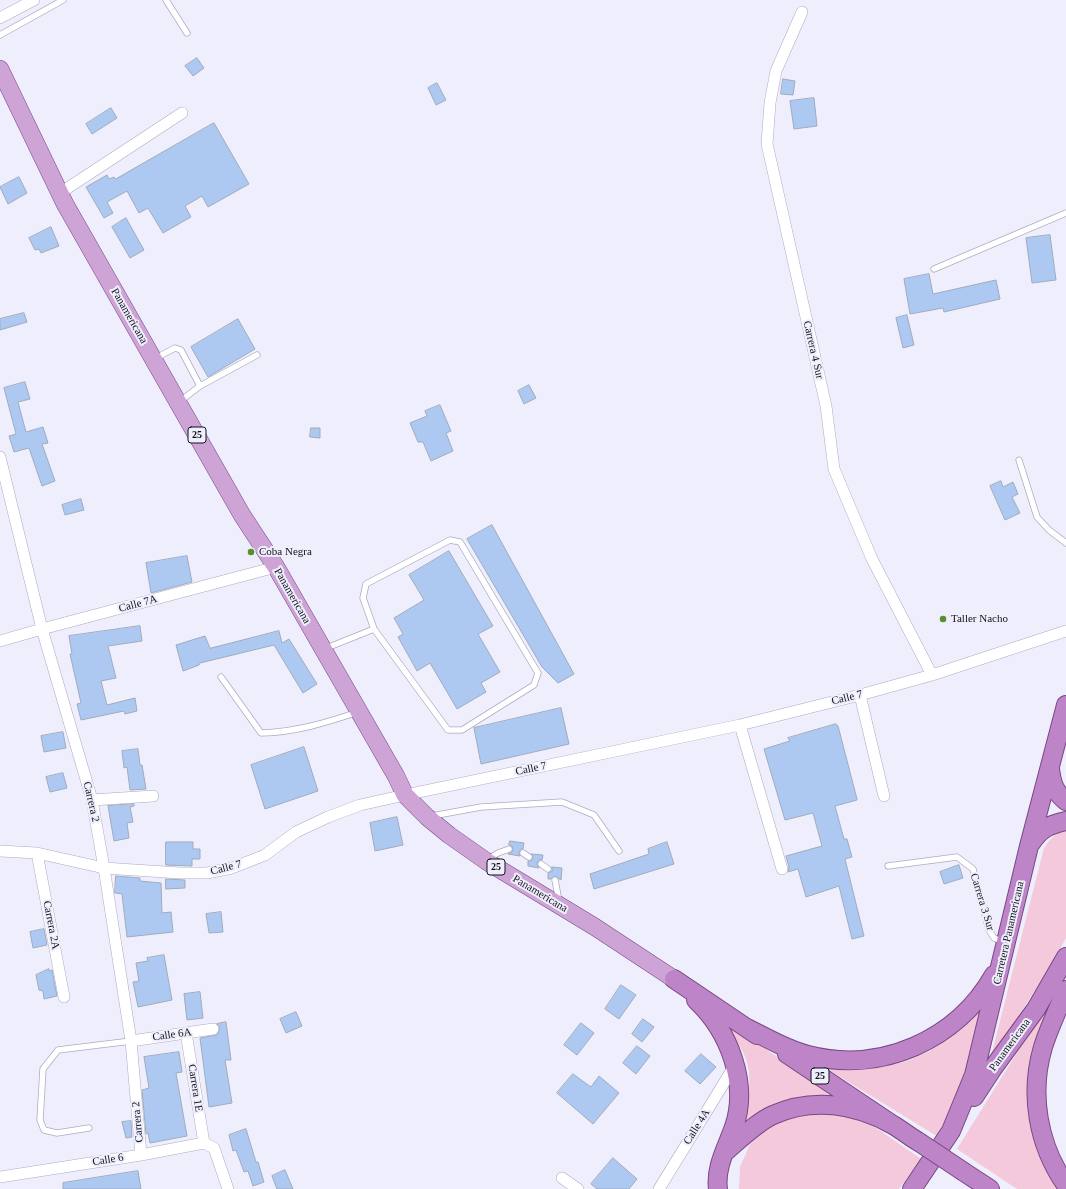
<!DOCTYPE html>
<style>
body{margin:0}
canvas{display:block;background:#efeefc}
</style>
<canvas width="1066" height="1189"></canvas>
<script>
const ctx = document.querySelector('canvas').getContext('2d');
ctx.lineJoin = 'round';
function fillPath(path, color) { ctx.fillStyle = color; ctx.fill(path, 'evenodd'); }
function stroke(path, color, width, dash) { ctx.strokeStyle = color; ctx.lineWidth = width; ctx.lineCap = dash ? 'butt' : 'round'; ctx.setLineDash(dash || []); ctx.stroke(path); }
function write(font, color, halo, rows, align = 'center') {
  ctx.font = font + ' "Times New Roman",serif'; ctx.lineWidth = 4; ctx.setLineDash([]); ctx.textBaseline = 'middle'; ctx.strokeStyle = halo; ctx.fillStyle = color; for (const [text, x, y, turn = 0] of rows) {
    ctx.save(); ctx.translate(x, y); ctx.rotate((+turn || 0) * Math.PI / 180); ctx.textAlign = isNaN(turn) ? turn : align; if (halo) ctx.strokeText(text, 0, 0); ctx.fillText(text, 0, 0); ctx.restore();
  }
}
fillPath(new Path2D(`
 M1066,830V938L1050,967L990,1060L1044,848C1050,839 1055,833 1066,830Z
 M1056,990L1033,1058L1064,1189H1017L957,1149Z
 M990,993L969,1067L940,1138L801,1053L879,1066L905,1062L930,1051L953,1034Z
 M715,1015L849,1105C835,1103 820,1099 806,1098C783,1097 754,1112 738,1127C748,1104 755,1076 743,1052C736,1038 725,1027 715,1015Z
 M810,1113L831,1114L853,1118L872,1125L921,1159L899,1189H739L740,1167L750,1144L768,1127L789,1117Z`), '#f4c9db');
const building = new Path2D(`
 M197,58L204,68L193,76L185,66Z
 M783,79L795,81L793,95L781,94Z
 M437,83L446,100L436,105L428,88Z
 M814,98L817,126L794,129L790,101Z
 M111,108L117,118L92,134L86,124Z
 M214,123L249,184L208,207L202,196L185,206L191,217L163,233L148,208L139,213L127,191L107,202L113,213L104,218L86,187L107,175L109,179L114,177L115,179Z
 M19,177L27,193L8,204L0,187Z
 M126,218L144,250L130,258L112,227Z
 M51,227L59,246L41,253L39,249L35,250L29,238Z
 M1050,235L1056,280L1032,283L1026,238Z
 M929,274L933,294L996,280L1000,299L944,312L943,308L910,314L904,279Z
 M24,313L27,322L0,330V319Z
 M907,315L914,345L903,348L896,318Z
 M238,319L255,349L208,377L191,347Z
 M25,382L30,399L18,402L26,432L43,427L48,443L42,444L55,481L42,486L29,448L14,452L9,436L16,434L4,388Z
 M529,385L536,398L524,404L518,391Z
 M440,405L451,431L446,433L453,451L431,461L423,442H418L410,423L427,416L425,411Z
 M311,428H320V438L310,437Z
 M1001,481L1003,487L1013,482L1018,494L1012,497L1020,513L1005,520L990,486Z
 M81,499L84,510L65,515L62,505Z
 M492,525L574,674L558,683L542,667L467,539Z
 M449,551L493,626L478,634L500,672L481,683L486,692L457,709L430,663L417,671L398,637L403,634L394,618L424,600L409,575Z
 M187,556L192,582L151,593L146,563Z
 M140,626L142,641L108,646L116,678L101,681L107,705L135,698L137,711L125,714L124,711L81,720L77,704L81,703L70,654H72L69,636Z
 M279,631L282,643L289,639L317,684L303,693L274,645L200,663L199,665L183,671L176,645L205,636L210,648Z
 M561,708L569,744L481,764L474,728Z
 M836,724L838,726L857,799V800L835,806L844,839H847L852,857L845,859L864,936L852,939L839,886L806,897L798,869L788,872L789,867L786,856L822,846L813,813L785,820L764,749L790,741L788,738Z
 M63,732L66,748L44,752L41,736Z
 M304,747L318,791L265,809L251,765Z
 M138,749L140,765H142L146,789L130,790L127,767L124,768L122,751Z
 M63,773L67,788L50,792L46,777Z
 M134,804V806L130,807L133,822L127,823L129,838L114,841L108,806Z
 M397,817L403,845L375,851L370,823Z
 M510,841L524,843L523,849H521L519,852L520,856L508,854L512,852L513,849L512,846L509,845Z
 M166,842H193V849H200V859H192V866L166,865Z
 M667,842L674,864L594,889L590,874L649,854L648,849Z
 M531,854L543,855L542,860H539L537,863L539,868L528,866V861H531L533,858Z
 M959,865L963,878L944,884L940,872Z
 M552,867L562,868L561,880L555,876L551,879H548V873L552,871Z
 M116,876L140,878V881L161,883L162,913L171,912L173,932L127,937L122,894L115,893Z
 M166,879L185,880V888L166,889Z
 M221,912L223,932L209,933L206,914Z
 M44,929L47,945L33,948L30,932Z
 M164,955L172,1000L138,1007L133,982L139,981L136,963L148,961L147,958Z
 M49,969V971L52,970L57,996L44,999L43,991L39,990L36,975Z
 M621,985L636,995L619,1019L605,1009Z
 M200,992L203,1018L187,1020L184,994Z
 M296,1012L302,1026L286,1033L280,1019Z
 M643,1019L654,1027L642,1042L632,1034Z
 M226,1022L231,1060H225L232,1103L209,1107L200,1038L217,1035L220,1028L217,1024Z
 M581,1023L594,1033L577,1055L564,1045Z
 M637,1046L650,1056L636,1074L623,1063Z
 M179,1052L182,1072L176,1073L187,1136L150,1143L148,1133L146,1134L142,1090L149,1088L144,1057Z
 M701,1054L716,1067L700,1084L685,1071Z
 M573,1074L591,1087L599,1076L619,1093L593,1124L557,1093Z
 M131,1121L132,1137L126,1138L122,1122Z
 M246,1129L256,1162H258L264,1182L253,1186L248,1171L244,1172L236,1150L233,1151L229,1135Z
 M613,1158L637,1179L629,1189H597L591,1184Z
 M285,1170L293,1189H277L272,1176Z
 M138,1171L141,1189H63V1183Z`);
fillPath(building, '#aec9f1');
stroke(building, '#9fabbe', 1);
const service = new Path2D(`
 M166,0L187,33
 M0,35L63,0
 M934,269L1066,213
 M156,358L175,348L181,350L200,386L179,402
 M200,386L257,355
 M1019,460L1037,517L1049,530L1066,543
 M450,540L460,542L538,673L534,685L462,730H448L374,629L363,598L366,584Z
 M324,649L374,629
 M221,677L261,733C296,732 325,723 358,712
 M432,816L481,807L562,802L594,815L619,851
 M523,853L529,857
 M488,859L498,853L509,849
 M541,864L548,869
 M888,866L957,857L973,869L989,930L994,938L1004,942
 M555,880L559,901
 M89,1128L57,1133L44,1130L40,1120L43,1069L58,1050L131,1041`);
const minor = new Path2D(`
 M802,12L776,71L770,103L767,144L826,406L834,469L872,559L932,675
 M0,18L34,0
 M60,193L182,113
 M0,457L42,629L92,800L104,868L131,1041L141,1155
 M0,641L42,629L276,567
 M860,695L884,796
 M740,725L782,869
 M92,800L153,796
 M0,851L37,853L104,868L180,873H207L232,868L265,855L296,832L328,817L360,805L405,795L740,725L860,695L932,675L1066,631
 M37,853L64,997
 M186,1033L204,1143
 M131,1041L213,1029
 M0,1177L141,1155L204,1143L214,1148L228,1189
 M562,1178L578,1189
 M659,1189L735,1065`);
const primary = new Path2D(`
 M0,69L65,204L242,515L276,567L396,776L405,795L427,817L449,835L486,861L595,927L674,979`);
const trunk = new Path2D(`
 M1050,769C1052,784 1054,791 1066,801
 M1031,843C1041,828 1049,825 1066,821
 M674,979L757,1035
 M1066,990C1058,1009 1049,1028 1043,1047C1029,1094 1038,1145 1066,1185
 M696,1000C729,1031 749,1083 734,1127C727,1147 715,1167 718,1189
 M747,1028C767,1038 787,1050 808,1055C881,1074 957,1040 994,975
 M787,1054L893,1125
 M974,1097L993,1068L1036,1009L1066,957
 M725,1152C739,1140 757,1122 773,1115C813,1097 856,1104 893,1125C902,1130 910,1137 919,1142
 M964,1172L990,1189
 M912,1189L951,1131L974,1075L1029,846L1066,705`);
stroke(service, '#adabc1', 7);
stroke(minor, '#adabc1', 12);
stroke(primary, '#774983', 18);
stroke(trunk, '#774983', 20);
stroke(service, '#fff', 5.5);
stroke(minor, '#fff', 11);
stroke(primary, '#cea3d6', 17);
stroke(trunk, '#be84c8', 18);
const trunkBridge = new Path2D(`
 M919,1142L964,1172`);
stroke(trunkBridge, '#774983', 20, []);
stroke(trunkBridge, '#be84c8', 18);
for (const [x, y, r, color] of [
 [251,552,4,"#568f2c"],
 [943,619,4,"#568f2c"]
]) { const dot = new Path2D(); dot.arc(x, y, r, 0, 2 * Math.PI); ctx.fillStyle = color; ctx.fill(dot); stroke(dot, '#efeefc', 1.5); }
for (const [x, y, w] of [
 [197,435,18],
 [496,867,18],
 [820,1076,18]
]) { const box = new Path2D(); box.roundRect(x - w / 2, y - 8, w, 16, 3); ctx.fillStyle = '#efeefc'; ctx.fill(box); stroke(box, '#13121a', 1); }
write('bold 10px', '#13121a', null, [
 ["25",197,435],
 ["25",496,867],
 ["25",820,1076]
]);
write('11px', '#13121a', '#efeefc', [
 ["Panamericana",129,316,60],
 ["Carrera 4 Sur",813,350,77],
 ["Panamericana",292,596,60],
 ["Calle 7A",138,604,-15],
 ["Calle 7",847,698,-14],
 ["Calle 7",531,769,-12],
 ["Carrera 2",91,802,77],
 ["Calle 7",226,868,-15],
 ["Panamericana",540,894,31],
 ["Carrera 3 Sur",982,902,73],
 ["Carrera 2A",51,925,79],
 ["Carretera Panamericana",1009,933,-77],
 ["Calle 6A",172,1035,-8],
 ["Panamericana",1010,1045,-54],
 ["Carrera 1E",195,1088,81],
 ["Carrera 2",138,1122,-95],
 ["Calle 4A",697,1127,-58],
 ["Calle 6",108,1160,-9]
]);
write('11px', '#13121a', '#efeefc', [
 ["Coba Negra",259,552],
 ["Taller Nacho",951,619]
], 'left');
</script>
